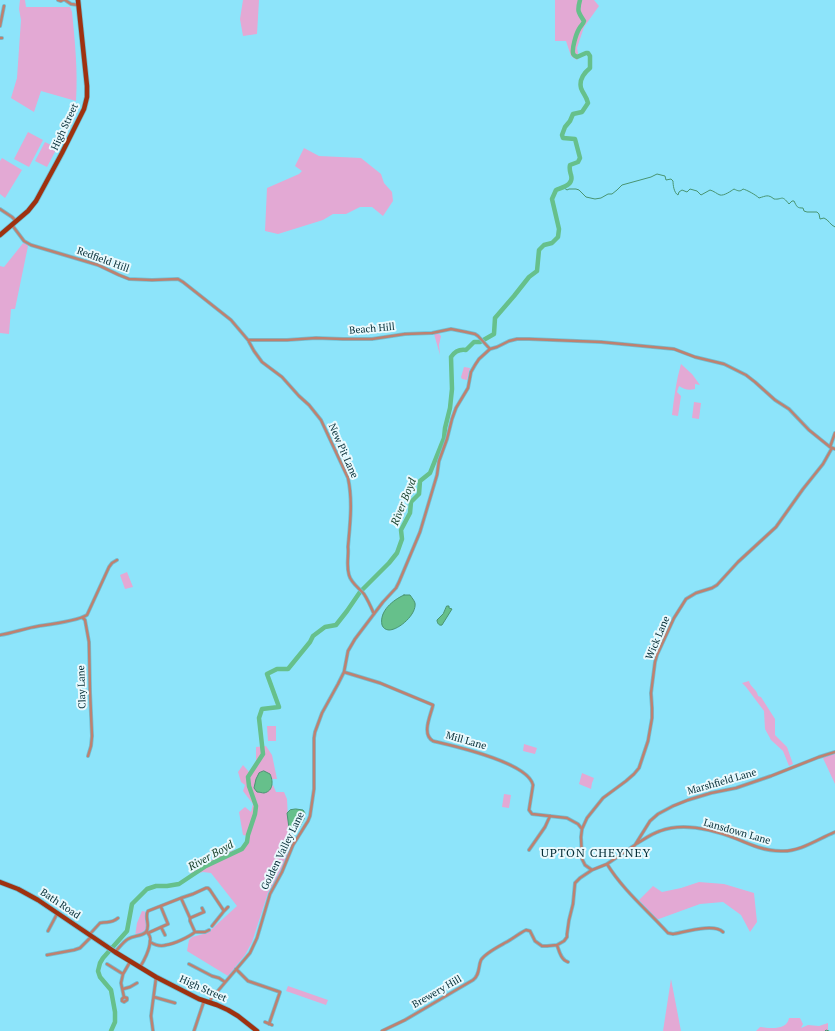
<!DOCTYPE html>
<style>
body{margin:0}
canvas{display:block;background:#8de4fa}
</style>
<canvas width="835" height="1031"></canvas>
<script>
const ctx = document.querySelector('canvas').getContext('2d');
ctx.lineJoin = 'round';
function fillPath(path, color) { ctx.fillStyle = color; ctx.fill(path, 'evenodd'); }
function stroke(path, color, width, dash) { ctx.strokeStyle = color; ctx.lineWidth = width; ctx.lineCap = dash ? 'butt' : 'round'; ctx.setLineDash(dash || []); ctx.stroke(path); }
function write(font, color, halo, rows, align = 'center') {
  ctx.font = font + ' "PT Serif",serif'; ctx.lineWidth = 4; ctx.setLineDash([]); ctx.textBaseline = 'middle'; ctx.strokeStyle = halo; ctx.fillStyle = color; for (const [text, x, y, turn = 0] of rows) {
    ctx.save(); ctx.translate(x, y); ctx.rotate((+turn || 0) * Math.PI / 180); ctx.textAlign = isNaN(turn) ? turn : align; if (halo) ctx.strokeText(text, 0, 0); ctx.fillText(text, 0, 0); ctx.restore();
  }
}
fillPath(new Path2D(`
 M20,0H25L26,7H70L72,12C75,42 78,71 76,101L41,91L34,112L11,98L17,78L21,20L19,9Z
 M243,0H259L257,34L243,36L240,19Z
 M555,0H594L599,6L584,27L577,48L578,53L577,60L571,56L566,41H555Z
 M28,132L43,140L29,167L14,159Z
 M45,142L57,148L47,167L35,161Z
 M304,148L319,156L361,158L381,174L384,183L392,192L393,201L383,216L372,207H360L346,214H333L323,220L278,234L265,231L267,188L299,174L302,171L295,166Z
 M2,158L22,170L5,198L0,194V161Z
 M24,242L28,246L15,309H11L9,334L0,333V266L4,267Z
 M440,332L439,334L441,336L439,345L440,355L434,334L435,333Z
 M681,364L692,374L700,385L695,384V389C688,391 684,389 679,386L677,392L681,396L678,416L672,415C674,398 676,381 681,364Z
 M464,367L470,368L467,380L462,379L461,377Z
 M694,402L701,403L699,419L692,418Z
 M127,572L133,587L125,589L120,575Z
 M749,681C750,687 757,689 758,696L761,697L775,719V735L787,747L793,764L789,766L783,751L771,740L765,729L764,711L746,687L742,683Z
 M267,726H276V741H268Z
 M524,744L537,748L535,754L523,751Z
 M266,746L272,755L277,779H272L270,774L269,790L273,785L276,792H284L287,799L289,837L295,838L281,871L268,893L252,942L245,955L228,976L187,951L189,940L192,937L207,933L214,927L237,906L211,873L203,872L192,875L191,873C205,864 225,850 242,849L247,842L248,836L243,835L239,812L245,807L251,812L253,804L243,791L245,785L241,782L238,772L243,765L249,772L256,762V747Z
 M835,753V784L822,756Z
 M582,773L594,778L592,783L591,789L579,784Z
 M504,794L511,795L509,808L502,807Z
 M699,882L724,884L754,893L757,922L750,932L741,915L723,902L700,904L656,920L639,900L653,886L662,892L681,888Z
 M142,911L147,912L149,931L147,933L135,936L137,923Z
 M671,979L681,1031H663Z
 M288,986L328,1000L326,1005L286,991Z
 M789,1018H800L803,1024L801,1028L808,1025L819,1026L828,1023V1031H756L760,1027C769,1028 787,1031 789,1018Z`), '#e3a9d4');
const water = new Path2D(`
 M404,595H410C412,598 414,600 415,603C417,614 399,630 389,630C386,630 383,628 382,625C379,611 393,600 404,595Z
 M447,606H449V608L452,609L442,625C439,626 437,623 437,620L443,614Z
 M264,771L270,774C273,780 274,791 264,793C262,793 260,792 257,792L254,788L256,779L259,773Z
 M296,809L303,810L305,813L304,819L299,828H289L287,813L290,810Z`);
fillPath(water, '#66c08b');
stroke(water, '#499471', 1);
stroke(new Path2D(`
 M563,187L567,190L569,189H576L579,190L586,197L595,199L601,198L608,194H612L617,190L622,185L651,177L657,174L665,176L666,180L671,179L673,181C673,185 674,193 678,195L679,192L682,190L687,192L690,189L697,191L701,195L710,190C714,191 717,194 720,195C724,196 731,191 734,189C738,191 740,192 743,189C747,190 756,195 759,198C766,196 768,194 774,199C783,200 781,194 789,204L792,201H794C797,207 797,208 803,208L804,211L807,212H817L819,214L820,219L824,218C829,220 830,225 835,227
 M825,1031L826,1030L829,1031`), '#499471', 1);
stroke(new Path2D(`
 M111,1031L115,1022V1012L111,990L100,977L98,971L100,963L103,958L127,931L132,904L147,889L156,886H167L179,884L206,866L242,849L247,842L248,835L255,814L256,806L249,786L248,777L263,754L259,718L262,709L279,707L267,674L277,669H288L310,642L313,636L325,627L336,625L347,611L360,592L389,563L397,553L402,539L401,530L410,513L411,502L419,494L420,481L430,473L444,438L445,428L450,408L452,389L451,357C455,351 460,349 466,350L474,342H480L494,334L495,318L514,296L529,277L537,271L539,250L544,245L552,243L558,237L559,229L552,199L556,190C563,187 574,185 571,175C570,171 569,169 570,165L578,162L580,158L575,139L563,138L562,135L565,127L570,121L573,114L582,112L588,103C586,95 583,94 581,88C579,80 584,73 590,68V56L588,53H586L577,57C575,56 573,55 573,53C572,48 576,34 579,29C580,26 583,25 584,21C578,12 577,11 580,0`), '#66c08b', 4.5);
const minor = new Path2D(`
 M58,0L61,1L63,0
 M65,0L71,4L78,5
 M0,26L4,6
 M0,38H2
 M0,209L12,217L16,221
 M12,225L24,241L31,245L98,265L119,275L129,279L152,280L178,279L183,282L231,320L248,340L254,351L262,362L282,377L299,396L309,405L321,420L348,478C353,501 350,524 348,547C349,556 346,565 349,575C351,583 359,588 364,594C368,600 371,607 374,614
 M248,340H287L316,338L343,339H372L405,334L432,333L451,329L466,332L475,334L478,336L490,349
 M490,349L497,347L509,341L517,339H529L601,342L674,349L695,357L724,364L746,375L755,382L775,400L789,409L809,430L830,447L835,449
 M830,447L835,433
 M83,618L85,620L89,642L90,692L92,736L91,746L88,756
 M0,635C13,633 26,628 39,626C53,624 77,621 87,615L109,567L112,563L117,560
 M344,672L380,683L433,705C431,715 421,734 433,741C454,746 528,762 533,785L529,810L532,814L567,818L578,824L582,829
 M636,844C643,840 651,834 660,831C684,822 714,830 737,839C751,845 765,851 781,851C800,852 818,839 835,832
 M529,850L545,827L550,816
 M607,864C623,890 647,910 668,933L673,934C685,932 714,923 723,932
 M592,870L585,865L582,859L581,837L582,829L587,818L603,798L626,781L634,774L639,768L648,741L652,718V708L651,693L655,662L657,655L674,618L686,599L696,593L712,588L717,585L738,562L776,527L803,489L823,464L832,448
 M181,898L190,918V921L195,932
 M224,911L228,907
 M190,918L204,912L202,908
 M161,927L165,935
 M48,931L57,914
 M195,932H205L209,930
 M148,933L168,924L161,907
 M89,935L100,923C108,921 111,924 118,918
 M150,942C155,945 160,947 166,945C174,944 189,937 195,932
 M557,945C559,951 561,960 568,962
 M115,952C119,948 123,942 128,939C134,935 141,937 146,932C151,926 144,917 148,911L181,898L193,894L206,888H208L210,890L224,911L212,926
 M47,955L74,950L80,948L91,937
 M107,964L123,974
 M189,964L212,976L219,978L225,982
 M140,967C144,961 150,949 150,941C151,938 149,934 147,932
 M236,969L248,981L280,992L269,1024
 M123,989L130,987L137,983
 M124,997L122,999V1001L124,1002L127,1000V998L124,997L121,983L123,974L130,962
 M154,997L175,1003
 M210,1002L211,999L250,953L257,938L270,894L282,872L293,845L308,821L310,816L314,789V738L315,732L322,713L338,684L344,672L348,651L355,639L383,602L396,588L399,582L420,532L437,475L439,461L447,439L452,419L456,408L468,388L471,372L475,365L479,359L490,349
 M265,1022L272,1025
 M153,1031L151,1016L156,978
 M194,1031L204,1001
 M382,1031L405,1020L473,980C480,975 478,967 481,960C486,952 502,945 510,940C515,937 520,933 526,930L530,931L535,941L542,946H547L557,945L564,941L567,937V934L569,920L573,904L575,883L580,878L592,870L607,864L635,845L650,821L658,814L673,806L688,800L711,793L736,788L771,776L819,757L835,752`);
const primary = new Path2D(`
 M0,235L28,211L36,201L62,153L84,109L87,97V86L78,0
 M0,882L18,889L38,900L115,952L156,977L199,999L217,1005L228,1010L238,1016L257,1031`);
stroke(minor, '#72bfd3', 4);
stroke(primary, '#72bfd3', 6);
stroke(minor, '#be8170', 2.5);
stroke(primary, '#9f310f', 4.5);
write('10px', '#042c35', '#e9f9fd', [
 ["High Street",65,127,-65],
 ["Redfield Hill",103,260,20],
 ["Beach Hill",372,329,-5],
 ["New Pit Lane",343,451,66],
 ["Wick Lane",658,638,-67],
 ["Clay Lane",82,687,-92],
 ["Mill Lane",466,741,16],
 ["Marshfield Lane",722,782,-16],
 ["Lansdown Lane",737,832,16],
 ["Golden Valley Lane",283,851,-64],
 ["Bath Road",60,904,34],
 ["High Street",203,989,24],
 ["Brewery Hill",437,992,-30]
]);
write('italic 11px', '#19402a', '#e9f9fd', [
 ["River Boyd",404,502,-68],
 ["River Boyd",211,856,-29]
]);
ctx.letterSpacing = '1px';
write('12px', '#042c35', '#e9f9fd', [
 ["UPTON CHEYNEY",596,854]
]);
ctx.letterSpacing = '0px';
</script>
